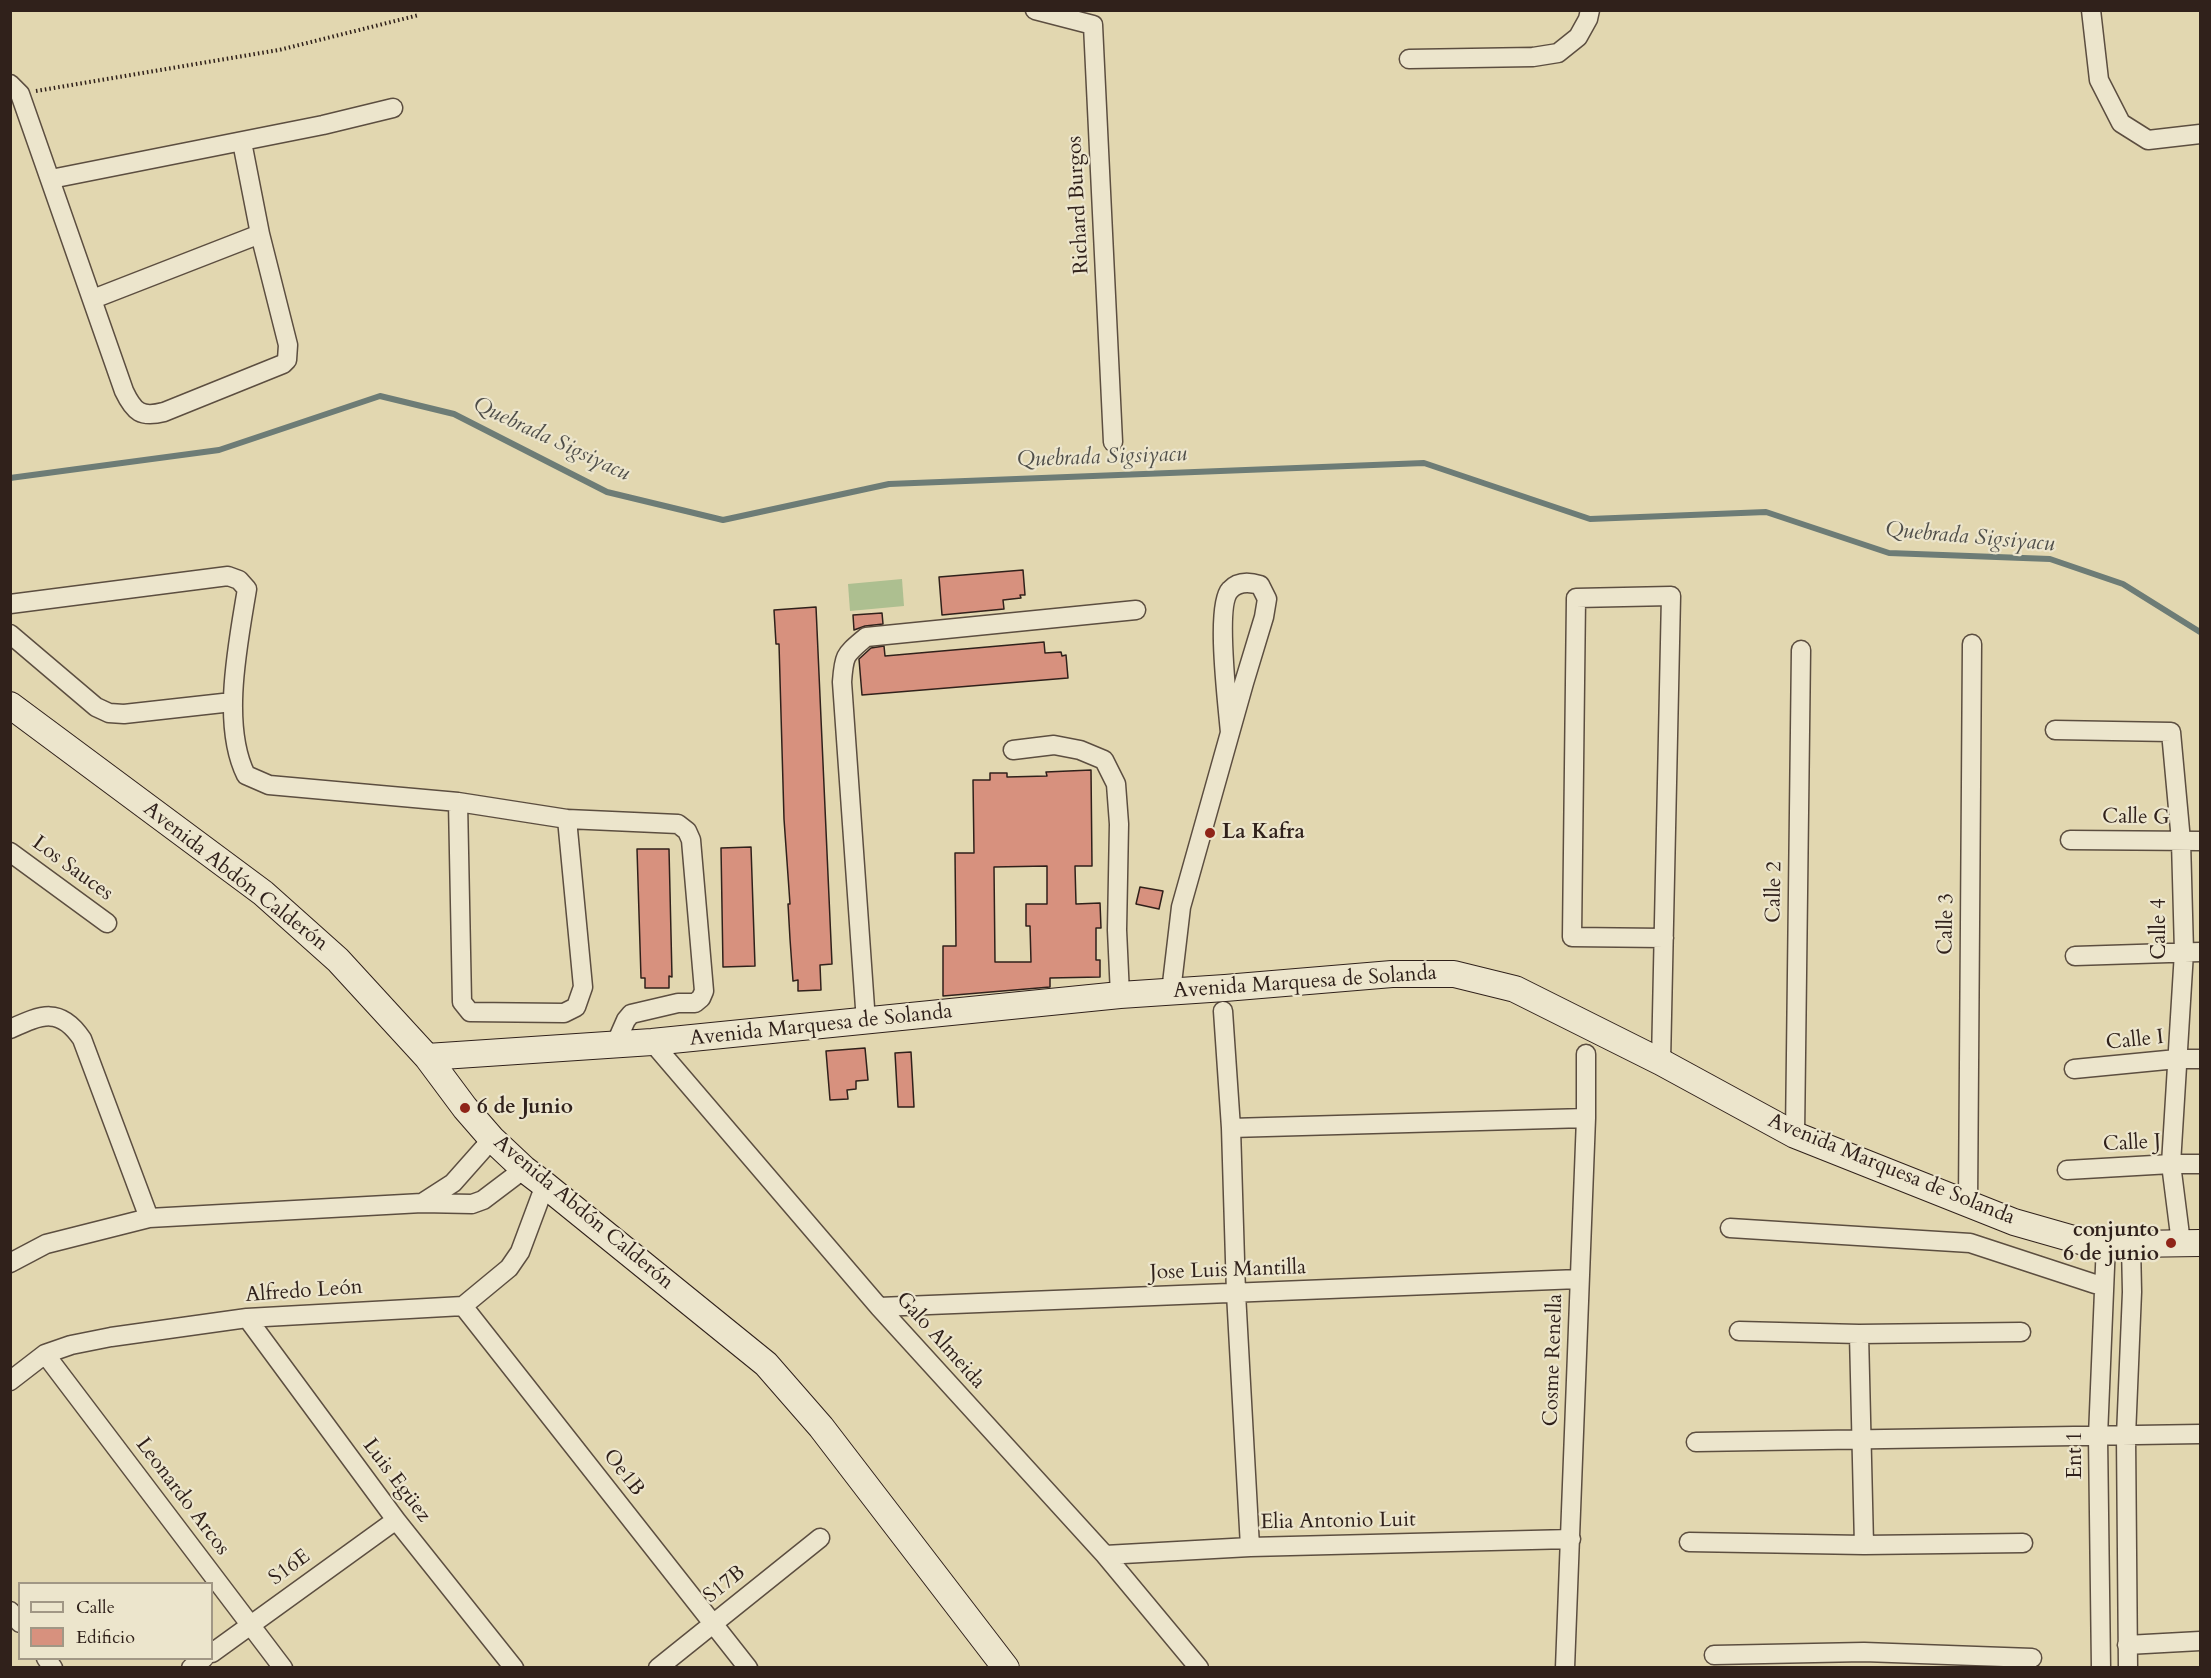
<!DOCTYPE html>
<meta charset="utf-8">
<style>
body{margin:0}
#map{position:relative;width:2211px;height:1678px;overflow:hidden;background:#e2d7b0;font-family:Cardo,serif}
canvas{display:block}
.frame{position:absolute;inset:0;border:12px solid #30211b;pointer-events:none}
.legend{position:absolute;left:18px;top:1582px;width:195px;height:78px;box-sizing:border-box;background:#ece5cc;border:2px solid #a19785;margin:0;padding:8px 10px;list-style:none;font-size:18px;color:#30211b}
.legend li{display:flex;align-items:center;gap:12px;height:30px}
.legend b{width:30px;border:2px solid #a19785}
</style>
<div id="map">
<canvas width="2211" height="1678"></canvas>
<div class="frame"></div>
<ul class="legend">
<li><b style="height:8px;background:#ece5cc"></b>Calle</li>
<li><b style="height:16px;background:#d7917e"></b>Edificio</li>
</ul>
</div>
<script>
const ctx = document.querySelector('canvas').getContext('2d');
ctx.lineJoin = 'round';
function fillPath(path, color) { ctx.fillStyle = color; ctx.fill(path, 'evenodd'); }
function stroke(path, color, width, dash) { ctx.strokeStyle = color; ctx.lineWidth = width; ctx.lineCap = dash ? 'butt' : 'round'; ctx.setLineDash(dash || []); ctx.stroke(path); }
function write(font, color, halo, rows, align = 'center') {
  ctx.font = font + ' Cardo,serif'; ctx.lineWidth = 4.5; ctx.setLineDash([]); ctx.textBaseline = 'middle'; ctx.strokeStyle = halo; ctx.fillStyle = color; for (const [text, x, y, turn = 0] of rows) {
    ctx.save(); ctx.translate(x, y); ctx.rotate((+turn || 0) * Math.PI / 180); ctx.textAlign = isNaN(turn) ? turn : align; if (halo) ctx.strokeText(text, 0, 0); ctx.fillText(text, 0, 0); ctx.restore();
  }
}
fillPath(new Path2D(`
 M902,579L904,606L850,611L848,584Z`), '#adbf90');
stroke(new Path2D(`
 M10,478L219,450L380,396L454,414L607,492L723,520L889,484L1424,463L1590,519L1766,512L1889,553L2050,559L2123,584L2200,632`), '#6d7c76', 6);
const building = new Path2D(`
 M1023,570L1025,595H1020L1021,598L1003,600L1004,609L942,615L939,577Z
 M816,607L832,964L820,965L821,990L798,991V980L793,981L790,939L788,904H790L784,819L779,644H776L774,610Z
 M882,613L883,624L865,626L854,630L853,615Z
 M1044,642L1045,653L1061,652L1062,656L1066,655L1068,678L862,695L859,659L871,648L884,646L885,656Z
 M1091,770L1092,866H1075L1076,904L1100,903L1101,928H1096V960H1100V977L1050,978V987L943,996V946H956L955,853H974L973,780H990V773H1007V777L1047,776L1046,772ZM1047,866V904H1026V926H1030L1031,962H995L994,867Z
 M751,847L755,966L723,967L721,848Z
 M637,849H669L672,977L669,976V988H645V978H641Z
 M1140,887L1163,891L1159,909L1136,904Z
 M865,1048L868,1080L856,1081V1089L847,1090L848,1099L830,1100L826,1051Z
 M911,1052L914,1107H898L895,1053Z`);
fillPath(building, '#d7917e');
stroke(building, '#30211b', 1.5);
const street = new Path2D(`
 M1035,10L1093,25L1113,442
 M2091,10L2099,80L2121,123L2148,140L2200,134
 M1409,59L1533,57L1558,53L1578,37L1588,19L1590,10
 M10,84L20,94L124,391C134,412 141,418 164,412L283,364L287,360L288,345L260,234L93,299
 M242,142L260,234
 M51,179L323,125L393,108
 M10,604L228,576L239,580L247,589C238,644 221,725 246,775L269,785L458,802L567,819L678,824L687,831L691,840L704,991L701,998L695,1003H678L631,1014L626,1020L615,1045
 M10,634L96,707L109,713L124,714L232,702
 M2055,730L2171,732L2181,841L2184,952L2171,1164L2181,1243
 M1013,750L1054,745L1080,750L1104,760L1116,784L1119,824L1117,930L1120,995
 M458,802L462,1002L470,1012L564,1013L576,1007L583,987L567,819
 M2070,840L2200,841
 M10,852L107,923
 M2075,956L2200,952
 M1171,992L1181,907L1244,683L1264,617L1267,599L1260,585C1250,582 1238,581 1230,590C1215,606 1228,707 1230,733
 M1223,1011L1231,1128L1236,1293L1250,1547
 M866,1022L842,682C844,654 845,655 866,637L1136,610
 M10,1029C41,1015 60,1006 82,1039L149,1218
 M652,1042L879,1307L1105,1555L1199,1668
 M1661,1062L1671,596L1576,598L1572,937L1664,938
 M2074,1069L2177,1059H2200
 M1231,1128L1586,1118
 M1795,1135L1801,650
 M2067,1170L2171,1164H2200
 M422,1203L453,1183L492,1139
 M1968,1205L1972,644
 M1730,1228L1970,1243L2095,1284L2104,1285
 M10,1263L46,1244L149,1218L422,1203L472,1204L483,1200L524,1169
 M463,1306L748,1668
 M879,1307L1579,1279
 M247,1318L396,1520L514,1668
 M1739,1331L1859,1334L2021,1332
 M1859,1334L1864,1545
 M45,1354L283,1668
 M10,1381L45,1354L71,1345L111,1337L247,1318L463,1306L509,1268L520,1252L545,1185
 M1696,1442L2200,1434
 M1689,1542L1864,1545L2023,1543
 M1105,1555L1250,1547L1571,1539
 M10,1611L20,1623
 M2127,1645L2200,1641
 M212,1653L396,1520
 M1714,1655L1864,1652L2032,1658
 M46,1658L53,1668
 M191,1668L204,1658
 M658,1668L820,1538
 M1565,1668L1586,1118V1054
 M2101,1668L2098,1436L2106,1243
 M2128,1668L2126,1436L2132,1292L2131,1244`);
const secondary = new Path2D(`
 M10,705L263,893L338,960L427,1057L465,1108L492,1139L524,1169L545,1185L766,1364L821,1427L1006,1668
 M427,1057L652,1042L1120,995L1225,988L1392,974H1454L1515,989L1661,1062L1795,1135L2014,1222L2084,1242L2131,1244L2200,1243`);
stroke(street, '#5c4e40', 21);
stroke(secondary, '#30211b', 28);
stroke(new Path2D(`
 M36,91L279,50L419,15`), '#30211b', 4, [1.5, 3]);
stroke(street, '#ece5cc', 18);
stroke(secondary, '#ece5cc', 26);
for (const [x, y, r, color] of [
 [1210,833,6,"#8f2418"],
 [465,1108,6,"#8f2418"],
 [2171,1243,6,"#8f2418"]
]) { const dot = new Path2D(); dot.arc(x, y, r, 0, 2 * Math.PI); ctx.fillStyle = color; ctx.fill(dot); stroke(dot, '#ece5cc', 2); }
write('21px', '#30211b', '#ece5cc', [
 ["Richard Burgos",1079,205,-93],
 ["Calle G",2136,818,1],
 ["Los Sauces",72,869,36],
 ["Avenida Abdón Calderón",235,877,38],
 ["Calle 2",1775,892,-89],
 ["Calle 3",1947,924,-89],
 ["Calle 4",2160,929,-90],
 ["Avenida Marquesa de Solanda",1305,983,-4],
 ["Avenida Marquesa de Solanda",821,1026,-6],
 ["Calle I",2135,1041,-6],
 ["Calle J",2132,1144,-3],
 ["Avenida Marquesa de Solanda",1891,1170,22],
 ["Avenida Abdón Calderón",583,1213,40],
 ["Jose Luis Mantilla",1228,1271,-2],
 ["Alfredo León",304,1292,-4],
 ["Galo Almeida",940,1341,48],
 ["Cosme Renella",1554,1360,-88],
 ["Ent 1",2076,1455,-90],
 ["Oe1B",623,1473,52],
 ["Luis Egüez",396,1481,53],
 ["Leonardo Arcos",182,1497,53],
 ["Elia Antonio Luit",1338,1522,-1],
 ["S16E",290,1568,-36],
 ["S17B",725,1585,-39]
]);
write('bold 21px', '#30211b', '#ece5cc', [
 ["La Kafra",1222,833],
 ["6 de Junio",477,1108],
 ["conjunto",2159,1231,"right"],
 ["6 de junio",2159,1255,"right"]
], 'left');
write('italic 22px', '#4f4e49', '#ece5cc', [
 ["Quebrada Sigsiyacu",551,440,25],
 ["Quebrada Sigsiyacu",1102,458,-2],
 ["Quebrada Sigsiyacu",1970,538,5]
]);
</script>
